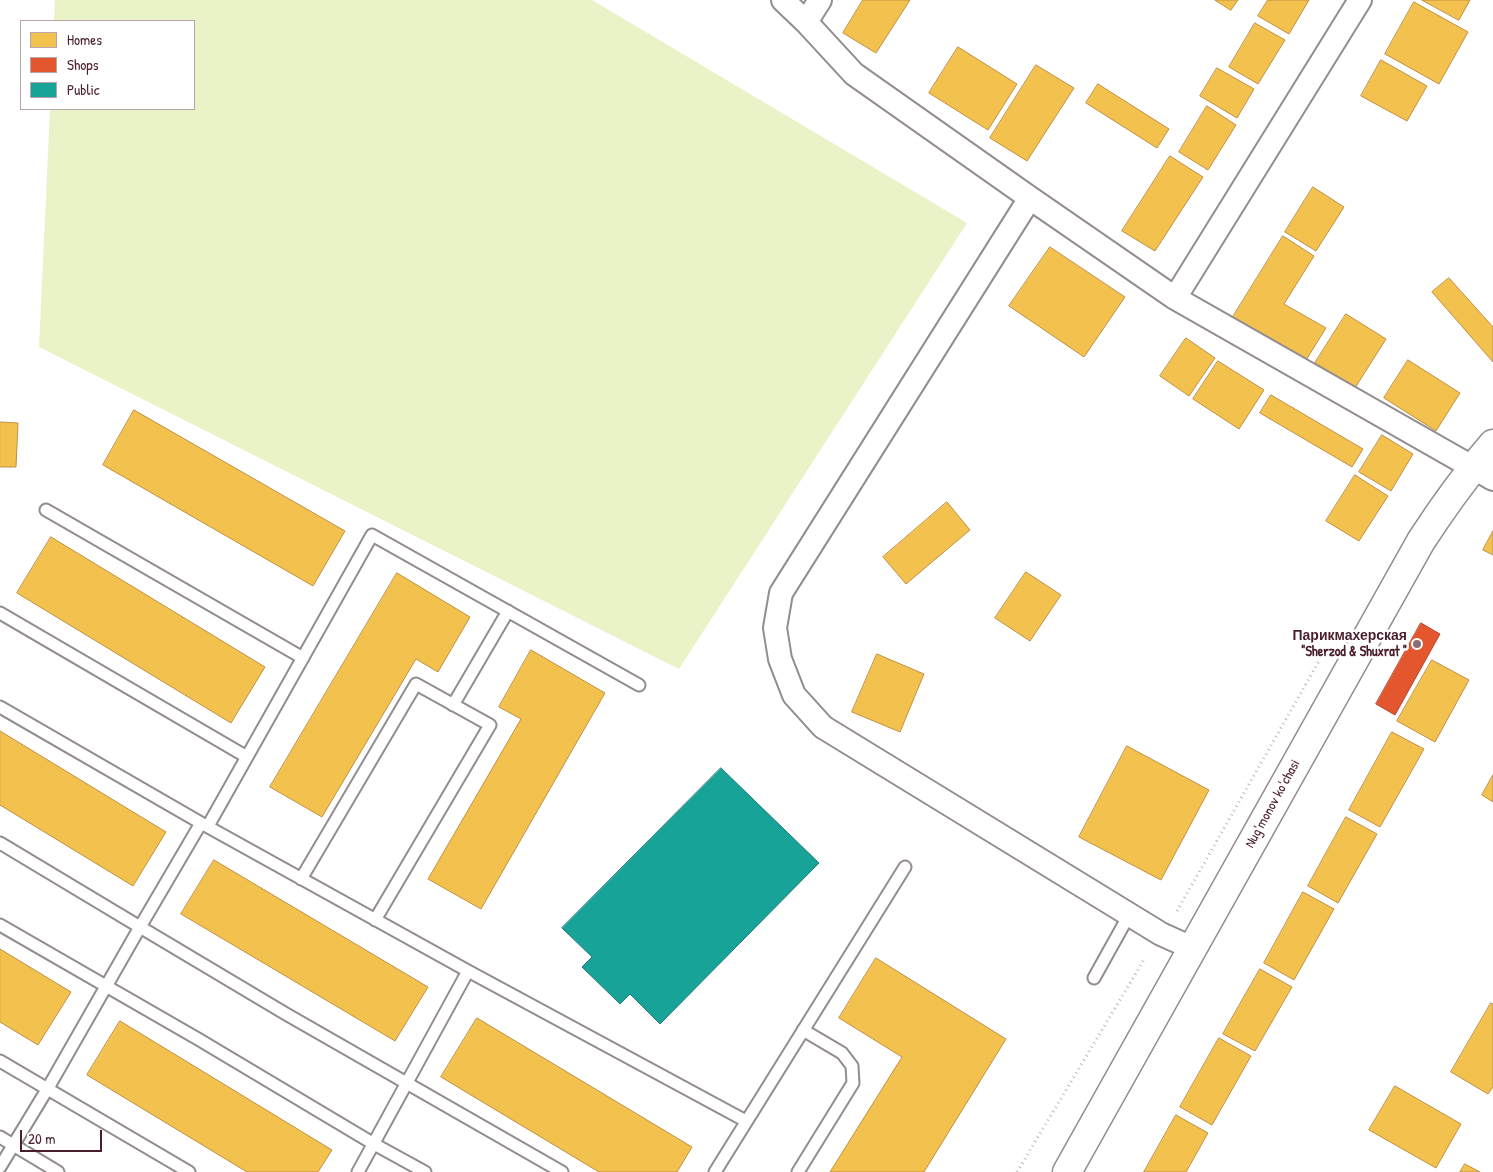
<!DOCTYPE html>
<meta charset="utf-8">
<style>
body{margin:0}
#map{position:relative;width:1493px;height:1172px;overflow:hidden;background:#fff;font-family:"Patrick Hand",sans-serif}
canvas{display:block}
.legend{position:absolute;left:20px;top:20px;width:175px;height:90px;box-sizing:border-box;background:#fff;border:1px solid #b7a5aa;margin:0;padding:6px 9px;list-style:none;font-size:15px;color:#4a1f2b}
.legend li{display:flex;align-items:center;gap:10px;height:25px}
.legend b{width:25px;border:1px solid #b7a5aa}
.scale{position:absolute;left:20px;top:1130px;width:82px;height:22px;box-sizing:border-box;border:2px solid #4a1f2b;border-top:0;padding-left:6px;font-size:15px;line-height:18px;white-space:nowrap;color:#4a1f2b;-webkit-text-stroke:4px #fff;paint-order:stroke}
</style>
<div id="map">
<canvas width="1493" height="1172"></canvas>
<ul class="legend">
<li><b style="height:14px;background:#f2c14e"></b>Homes</li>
<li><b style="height:14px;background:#e4572e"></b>Shops</li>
<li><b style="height:14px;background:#17a398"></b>Public</li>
</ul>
<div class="scale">20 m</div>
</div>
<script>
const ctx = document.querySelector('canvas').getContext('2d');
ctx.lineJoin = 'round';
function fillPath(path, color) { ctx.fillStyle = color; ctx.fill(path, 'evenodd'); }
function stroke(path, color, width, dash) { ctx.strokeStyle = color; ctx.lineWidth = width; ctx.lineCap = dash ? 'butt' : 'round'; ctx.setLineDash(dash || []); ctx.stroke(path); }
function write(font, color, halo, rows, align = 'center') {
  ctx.font = font + ' "Patrick Hand",sans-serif'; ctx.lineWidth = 5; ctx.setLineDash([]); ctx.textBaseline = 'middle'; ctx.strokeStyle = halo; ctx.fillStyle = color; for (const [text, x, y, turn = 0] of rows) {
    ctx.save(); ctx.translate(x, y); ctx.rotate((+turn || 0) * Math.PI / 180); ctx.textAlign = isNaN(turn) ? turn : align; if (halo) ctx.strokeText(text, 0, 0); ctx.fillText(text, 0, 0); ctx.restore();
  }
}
fillPath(new Path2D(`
 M55,0H592L967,223L679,669L39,347L50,109H194V21H54Z`), '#eaf2c7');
const homes = new Path2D(`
 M863,0H910L876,53L843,33Z
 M1215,0H1238L1231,10Z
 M1268,0H1309L1289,34L1258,16Z
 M1422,0H1470L1459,20Z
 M1414,2L1468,32L1439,84L1385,54Z
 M1255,23L1285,40L1258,84L1229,67Z
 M958,47L1017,84L988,130L929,93Z
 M1381,60L1427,86L1407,121L1361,96Z
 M1036,65L1074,88L1027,161L990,138Z
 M1217,68L1254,89L1237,118L1200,96Z
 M1098,84L1169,129L1157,148L1086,103Z
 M1207,106L1236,125L1208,170L1179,152Z
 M1170,156L1203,177L1155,251L1122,231Z
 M1313,187L1344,207L1316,251L1285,232Z
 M1283,236L1314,256L1284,304L1326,328L1303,365L1231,320Z
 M1050,247L1125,297L1084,357L1009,306Z
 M1449,278L1493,327V362L1432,292Z
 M1346,314L1386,339L1355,388L1315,363Z
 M1186,338L1215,358L1189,396L1160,376Z
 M1408,360L1460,393L1436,431L1384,398Z
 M1218,361L1264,390L1239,429L1193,399Z
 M1271,395L1363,449L1352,467L1260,413Z
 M134,410L345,531L313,586L103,465Z
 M0,422L18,423L16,467H0Z
 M1382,435L1413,454L1391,491L1359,472Z
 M1355,475L1388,496L1359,541L1326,521Z
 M947,502L970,530L906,584L883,557Z
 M1493,531V555L1483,550Z
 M51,537L265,667L231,723L17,593Z
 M1026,572L1061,595L1030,641L995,618Z
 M397,573L470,617L438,672L416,659L322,817L270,787Z
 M531,650L605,693L481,909L428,879L521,719L499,707Z
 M877,654L924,674L900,732L852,712Z
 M1432,660L1469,680L1435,742L1397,721Z
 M0,731L166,832L133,886L0,805Z
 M1392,732L1424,749L1380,827L1349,810Z
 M1127,746L1209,790L1161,880L1079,837Z
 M1493,775V802L1482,795Z
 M1346,817L1377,834L1338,903L1308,886Z
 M214,860L428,987L395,1041L181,914Z
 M1303,892L1334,909L1294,980L1264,963Z
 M0,949L71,992L38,1045L0,1022Z
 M876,958L1006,1039L924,1172H830L902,1057L839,1018Z
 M1260,969L1292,987L1255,1051L1223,1034Z
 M1491,1003L1493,1004V1087L1488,1094L1451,1072Z
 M477,1018L692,1147L677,1172H599L441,1077Z
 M120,1021L332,1150L318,1172H247L87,1075Z
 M1219,1038L1251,1056L1212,1125L1180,1107Z
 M1395,1086L1461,1124L1436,1168L1369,1130Z
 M1176,1115L1208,1133L1186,1172H1144Z
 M1465,1164L1480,1172H1460Z`);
fillPath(homes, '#f2c14e');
stroke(homes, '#c09044', 1);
const shops = new Path2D(`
 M1421,623L1440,634L1395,715L1376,704Z`);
fillPath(shops, '#e4572e');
stroke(shops, '#b6462d', 1);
const public = new Path2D(`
 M721,768L819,863L660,1024L630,994L620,1004L582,967L592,957L562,928Z`);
fillPath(public, '#17a398');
stroke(public, '#267b77', 1);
const service = new Path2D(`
 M46,510L303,658
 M0,613L247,757
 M453,705L508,611
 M0,707L201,823
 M208,826L372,535L639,685
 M0,843L140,927L201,823L468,971L746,1121
 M301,879L416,684L490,725L375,920
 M0,925L198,1039L374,1144L425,1172
 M1094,978L1129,915
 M0,1061L189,1172
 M0,1137L58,1172
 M0,1167L48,1088L140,927L286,1014L562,1172
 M358,1172L468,971
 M715,1172L905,867
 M798,1172L853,1083L852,1066L842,1053L803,1030`);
const minor = new Path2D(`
 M783,0L806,22L854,74L1030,198L1175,298L1493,479
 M806,22L820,0
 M1030,198L781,593L775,628L780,659L794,695L823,727L1161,934L1192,948
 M1175,298L1360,0`);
const secondary = new Path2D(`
 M1067,1172L1421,541C1443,507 1466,475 1493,444`);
stroke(service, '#948c8e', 15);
stroke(minor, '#948c8e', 26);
stroke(secondary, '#948c8e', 31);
stroke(new Path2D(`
 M1177,911L1319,661
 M1017,1172L1145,958`), '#bdb8b9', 3, [1, 4]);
stroke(service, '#fff', 11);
stroke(minor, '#fff', 22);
stroke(secondary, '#fff', 28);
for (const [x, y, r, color] of [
 [1417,644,5,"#896d75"]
]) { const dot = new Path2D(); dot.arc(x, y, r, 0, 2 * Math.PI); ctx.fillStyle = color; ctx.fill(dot); stroke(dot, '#fff', 2); }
write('bold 14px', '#4a1f2b', '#fff', [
 ["Парикмахерская",1407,636],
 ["\"Sherzod & Shuxrat \"",1407,652]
], 'right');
write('14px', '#4a1f2b', '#fff', [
 ["Nugʻmonov koʻchasi",1273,804,-61]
]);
</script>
